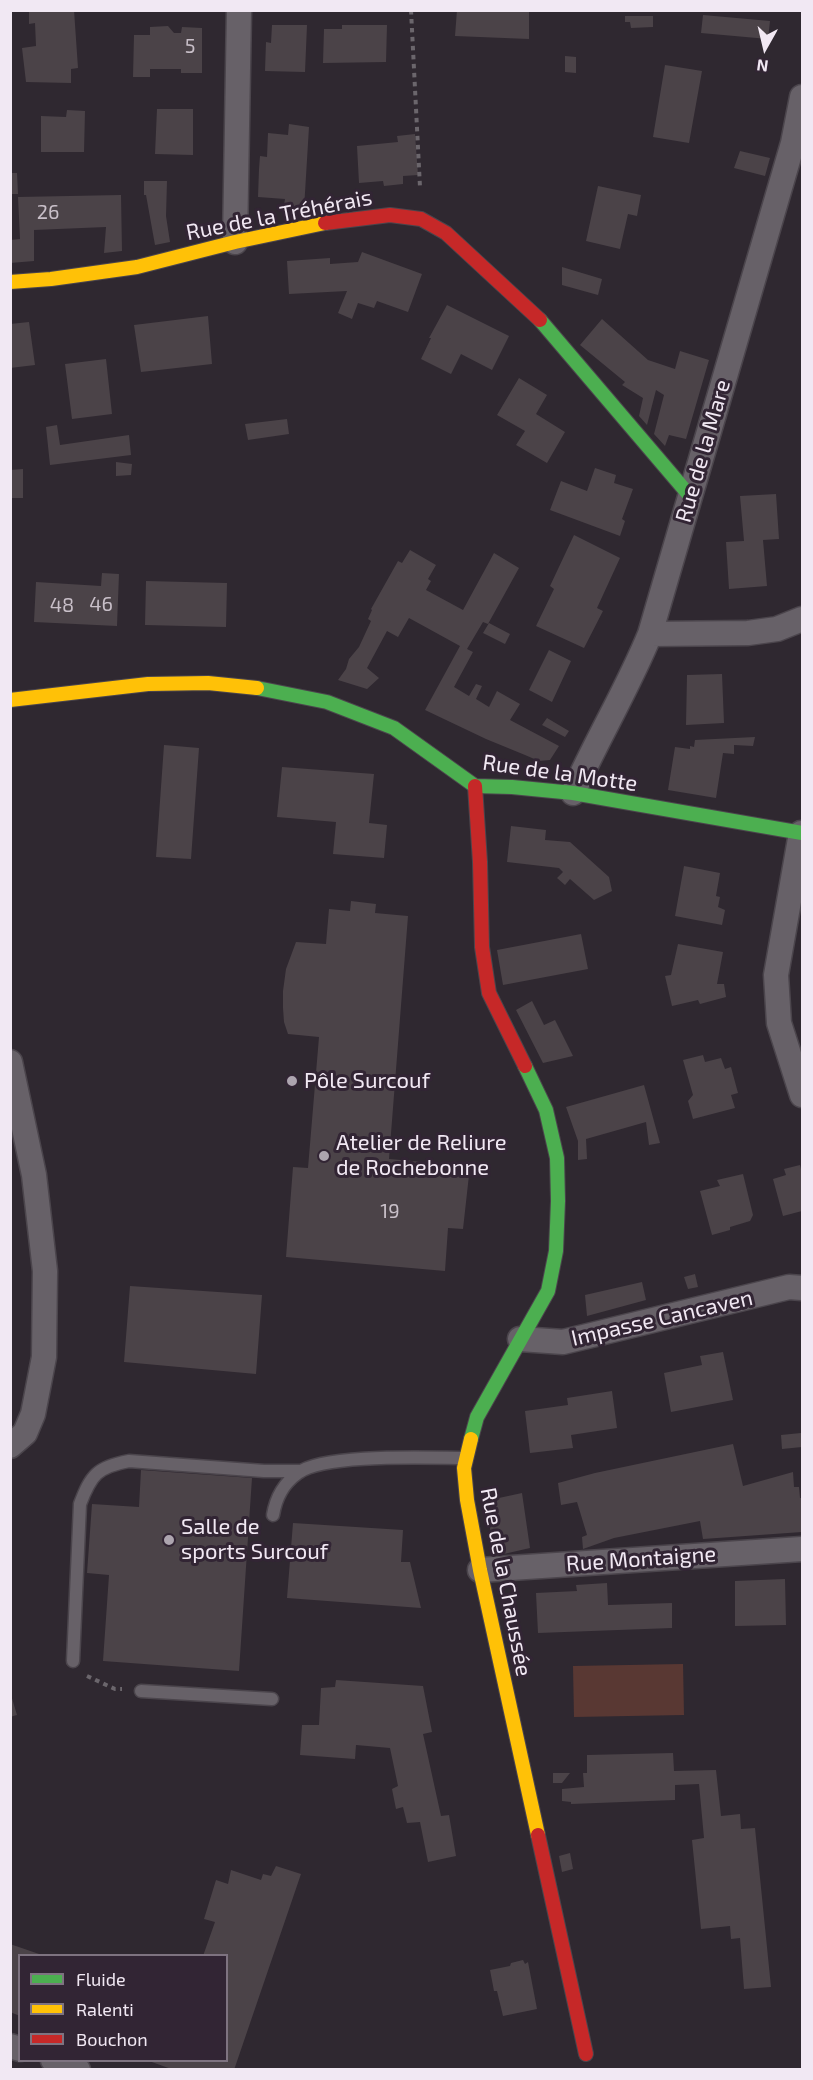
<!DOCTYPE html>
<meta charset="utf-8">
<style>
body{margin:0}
#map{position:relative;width:813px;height:2080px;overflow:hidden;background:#2f2830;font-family:"Exo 2",sans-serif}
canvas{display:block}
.frame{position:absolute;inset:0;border:12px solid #f1e8f3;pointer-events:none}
.legend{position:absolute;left:18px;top:1954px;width:210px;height:108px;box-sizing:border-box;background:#322534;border:2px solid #7e7380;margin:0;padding:8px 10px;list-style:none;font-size:18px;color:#f1e8f3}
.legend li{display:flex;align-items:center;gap:12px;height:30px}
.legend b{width:30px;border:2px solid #7e7380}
.north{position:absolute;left:735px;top:18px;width:60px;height:60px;-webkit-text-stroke:4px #322534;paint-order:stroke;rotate:188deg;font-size:16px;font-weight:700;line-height:24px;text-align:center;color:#f1e8f3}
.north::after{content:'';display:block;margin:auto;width:21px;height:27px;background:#f1e8f3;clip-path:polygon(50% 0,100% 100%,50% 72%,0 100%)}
</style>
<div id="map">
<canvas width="813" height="2080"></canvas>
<div class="frame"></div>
<ul class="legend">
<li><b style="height:8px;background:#4caf50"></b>Fluide</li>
<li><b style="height:8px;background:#ffc107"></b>Ralenti</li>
<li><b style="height:8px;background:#c62828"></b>Bouchon</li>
</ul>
<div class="north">N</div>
</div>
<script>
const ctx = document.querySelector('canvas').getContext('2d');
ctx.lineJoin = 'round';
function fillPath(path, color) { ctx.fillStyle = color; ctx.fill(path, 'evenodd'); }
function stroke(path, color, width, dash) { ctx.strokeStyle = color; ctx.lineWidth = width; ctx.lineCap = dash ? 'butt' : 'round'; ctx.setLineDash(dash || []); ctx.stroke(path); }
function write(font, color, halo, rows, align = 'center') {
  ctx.font = font + ' "Exo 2",sans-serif'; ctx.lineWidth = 6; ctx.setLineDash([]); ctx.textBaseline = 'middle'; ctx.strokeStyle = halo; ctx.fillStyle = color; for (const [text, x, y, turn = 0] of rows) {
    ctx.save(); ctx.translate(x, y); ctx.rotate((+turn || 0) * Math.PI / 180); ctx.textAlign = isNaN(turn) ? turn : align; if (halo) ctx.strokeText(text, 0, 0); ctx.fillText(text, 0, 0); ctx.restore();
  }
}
fillPath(new Path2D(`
 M683,1664L684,1715L574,1717L573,1666Z`), '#593833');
fillPath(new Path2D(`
 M29,10H74L78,68L71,69V83L26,82L22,48L36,46L35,23L29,24Z
 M457,10H529V39L455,36Z
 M703,15L770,21L768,39L701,33Z
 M625,16H653V27L631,28L630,22H625Z
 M272,25H307L305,72L265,71L266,42L271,43Z
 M342,25H387L386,62L323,63L324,29H342Z
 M168,26L174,33H181L182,27L202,28V73H181V69H150V77H133L134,35H150V27Z
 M565,56L576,57V73L565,72Z
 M665,65L702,71L689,143L653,137Z
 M157,109H193V155L155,154Z
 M67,110L85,111L84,152H41V116L66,117Z
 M289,124L309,127L304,209L283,211L285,199L258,197L259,169L260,156L267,157L268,133L288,135Z
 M415,134L418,175L403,176V184L384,186L383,181L359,183L357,146L398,142L397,136Z
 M740,151L770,158L765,176L734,168Z
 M10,173H17L18,194H10Z
 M144,181H167L166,216L170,242L155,245L146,195H144Z
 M598,186L641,195L637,216L628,214L620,249L586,241Z
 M121,195L122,251L104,253L106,227L34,230V261L10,263V240L20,239L18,197Z
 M362,252L422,274L408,312L377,301L374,308L358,303L352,319L338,313L347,291L289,294L287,261L330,258V264L358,262Z
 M562,267L602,279L598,295L562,285Z
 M447,305L509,336L492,370L461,354L451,374L421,359L431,338H429Z
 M208,316L212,364L141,372L134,325Z
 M602,319L648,360L675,369L680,351L709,360L686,439L669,435L665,446L654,434L664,395L656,390L647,425L639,416L643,398L622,385L625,382L580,345Z
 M29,322L35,365L10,368V324Z
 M106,359L112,414L72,419L65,364Z
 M519,378L547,395L536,414L565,432L547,463L516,445L525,431L497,415Z
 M287,419L289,434L248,440L245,424Z
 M57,425L60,445L129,435L131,455L50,465L46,427Z
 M116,462L132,464L131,475L116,476Z
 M595,468L616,475L614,483L633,489L622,519L625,521L620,536L550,510L561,481L587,491Z
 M23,469V498H10V470Z
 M776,494L779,539L763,540L767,586L729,589L726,542L744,541L740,496Z
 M574,535L620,558L597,608L603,611L584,648L536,626L554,589L550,586Z
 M410,550L436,565L428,579L431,581L426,590L463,610L494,553L519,568L488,624L483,622L467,649L473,652L454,687L469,696L476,684L482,686L476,699L489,707L497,691L520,704L510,720L559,746L550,760L539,761L525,755L486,739L425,710L460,646L409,618L398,637L387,631L367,668L379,678L367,689L338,680L346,669L349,659L359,647L371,621L368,619L372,610L371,609L398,561L402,563Z
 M102,573L119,574L117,626L34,622L36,582L101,586Z
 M146,581L227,583L226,627L145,625Z
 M489,623L510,634L505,644L483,633Z
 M549,650L571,661L552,702L529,690Z
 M722,674L724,723L686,725L687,675Z
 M547,718L569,731L565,737L542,725Z
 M755,737L753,746L734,745V754L723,753L716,798L668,790L675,747L690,749V746L694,747L695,740Z
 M164,745L199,748L191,859L156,857Z
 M282,767L374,774L369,823L387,825L384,858L333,854L336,822L277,817Z
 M511,826L546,830L545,840L570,842L609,877L612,891L594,900L570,879L565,885L557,878L563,872L559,868L507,862Z
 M684,866L720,873L716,896L720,897L718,907L725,910L722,925L675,916Z
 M351,901L376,904L375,913L408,916L389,1159L470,1166L463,1229L448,1228L445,1271L286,1257L293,1167L308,1168L319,1037L288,1034L284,1022L283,1008V991L286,969L296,942L326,944L329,909L350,911Z
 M581,934L588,969L503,985L497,950Z
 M678,944L723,952L717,984H724L726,997L700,1004L698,1000L672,1006L665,976L671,975Z
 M532,1001L544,1025L555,1020L573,1056L543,1063L516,1010Z
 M703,1055L705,1062L721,1058L725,1069L731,1067L738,1093L731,1095L735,1108L693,1119L688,1101L693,1095L683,1060Z
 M644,1085L660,1143L649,1145L646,1122L586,1139L587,1159L578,1160V1141L566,1107Z
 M800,1165L802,1173V1211L783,1216L773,1179L786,1175L784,1169Z
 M743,1174L753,1215L750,1221L730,1227V1230L712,1235L700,1191L720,1186L717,1180Z
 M695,1274L698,1287L688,1289L684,1277Z
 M642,1282L646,1300L587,1316L585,1295Z
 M130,1286L262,1295L256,1374L124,1362Z
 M723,1352L733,1400L671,1412L664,1373L702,1365L700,1356Z
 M612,1391L617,1428L571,1435L573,1448L530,1453L525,1411L568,1405L567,1398Z
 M801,1433L802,1447L782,1449L781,1435Z
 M733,1444L743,1486L793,1472L794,1487H799L800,1498H802V1532L703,1539L700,1521L614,1538L583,1549L582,1537L587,1535L577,1502L561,1505L558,1483L595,1473Z
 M141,1470L252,1478L239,1671L103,1661L109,1575L87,1573L92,1504L139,1507Z
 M522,1493L530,1548L495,1556L485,1501Z
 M293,1523L403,1530L401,1562H410L421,1608L287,1598Z
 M785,1579L786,1625L735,1626V1581Z
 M607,1583L608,1605L672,1603V1628L538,1633L536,1593L577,1591L576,1585Z
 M336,1680L423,1686L432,1732L423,1734L441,1816L449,1815L456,1856L428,1862L420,1822L407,1823L403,1807L396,1809L392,1789L398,1786L390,1748L356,1745L355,1759L300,1755L302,1725H319L321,1688L335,1687Z
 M11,1695L17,1715L10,1717V1696Z
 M673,1753L674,1771L716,1770L721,1816L740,1814L741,1829L755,1828L771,1987L744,1989L740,1938L731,1939L730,1926L701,1929L692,1840L704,1838L699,1784L675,1785V1800L571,1804V1802L562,1801V1789L584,1787L583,1773H587V1755Z
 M553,1773H570L562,1783H553Z
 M570,1853L573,1869L562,1872L559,1856Z
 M276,1866L301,1874L234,2070H174L149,2061H226V1956H203L215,1922L204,1919L216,1880L228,1884L231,1870L261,1880L263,1874L271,1876Z
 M10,1944L42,1955L20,1956V2016L10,2012Z
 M523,1960L525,1964L528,1962L537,2009L503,2016L497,1991H494L490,1970L510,1966L511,1963Z`), '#4b4348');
const lane = new Path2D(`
 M273,1515C276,1497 283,1484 298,1473C324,1453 431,1458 466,1458
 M73,1661L80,1504C91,1475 97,1467 129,1461L264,1471H300
 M141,1691L272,1699`);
const street = new Path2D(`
 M235,242L239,10
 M650,634L748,633L777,629L802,619
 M573,793C597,739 628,688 650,634L793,143L802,97
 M801,833L776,975L779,1023L802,1095
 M10,1062L34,1175L45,1271L44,1357L33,1414L25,1433L10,1446
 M520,1339L563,1342L789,1287L802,1288
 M480,1570L802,1549
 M10,2046L20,2049
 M53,2060L78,2070`);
const fast = new Path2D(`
 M540,320L690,496
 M257,688L327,702L394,728L475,786L512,787L573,793L802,833
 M471,1439L477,1417L548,1291L556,1251L558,1201L557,1158L546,1110L525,1066`);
const slow = new Path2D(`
 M10,282L51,279L137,267L235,242L325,223
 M10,700L148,684L208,683L257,688
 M471,1439L464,1468L467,1500L480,1570L538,1835`);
const jam = new Path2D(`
 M325,223L390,215L421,219L446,233L540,320
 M475,786L480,862L482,947L489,993L525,1066
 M538,1835L586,2054`);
stroke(lane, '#4b454c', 15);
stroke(street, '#4b454c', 27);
stroke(fast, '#4b454c', 16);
stroke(slow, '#4b454c', 16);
stroke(jam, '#4b454c', 16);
stroke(new Path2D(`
 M411,10L420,187
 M87,1676L115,1689H122`), '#6b666c', 4, [4.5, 4.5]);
stroke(lane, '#676168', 12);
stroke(street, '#676168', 24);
stroke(fast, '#4caf50', 14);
stroke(slow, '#ffc107', 14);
stroke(jam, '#c62828', 14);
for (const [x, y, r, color] of [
 [292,1081,6,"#ada5af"],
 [324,1156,6,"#ada5af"],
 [169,1540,6,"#ada5af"]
]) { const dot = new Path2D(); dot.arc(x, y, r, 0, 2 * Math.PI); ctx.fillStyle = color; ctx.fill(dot); stroke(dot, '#322534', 2); }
write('20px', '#c8bfc8', null, [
 ["5",190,46],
 ["26",48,212],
 ["46",101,604],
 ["48",62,605],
 ["19",390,1211]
]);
write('22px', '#f1e8f3', '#322534', [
 ["Rue de la Tréhérais",279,215,-11],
 ["Rue de la Mare",703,451,-74],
 ["Rue de la Motte",560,773,8],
 ["Impasse Cancaven",662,1318,-13],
 ["Rue Montaigne",641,1559,-4],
 ["Rue de la Chaussée",506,1582,79]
]);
write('22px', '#f1e8f3', '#322534', [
 ["Pôle Surcouf",304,1081],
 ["Atelier de Reliure",336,1143],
 ["de Rochebonne",336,1168],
 ["Salle de",181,1527],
 ["sports Surcouf",181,1552]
], 'left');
</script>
